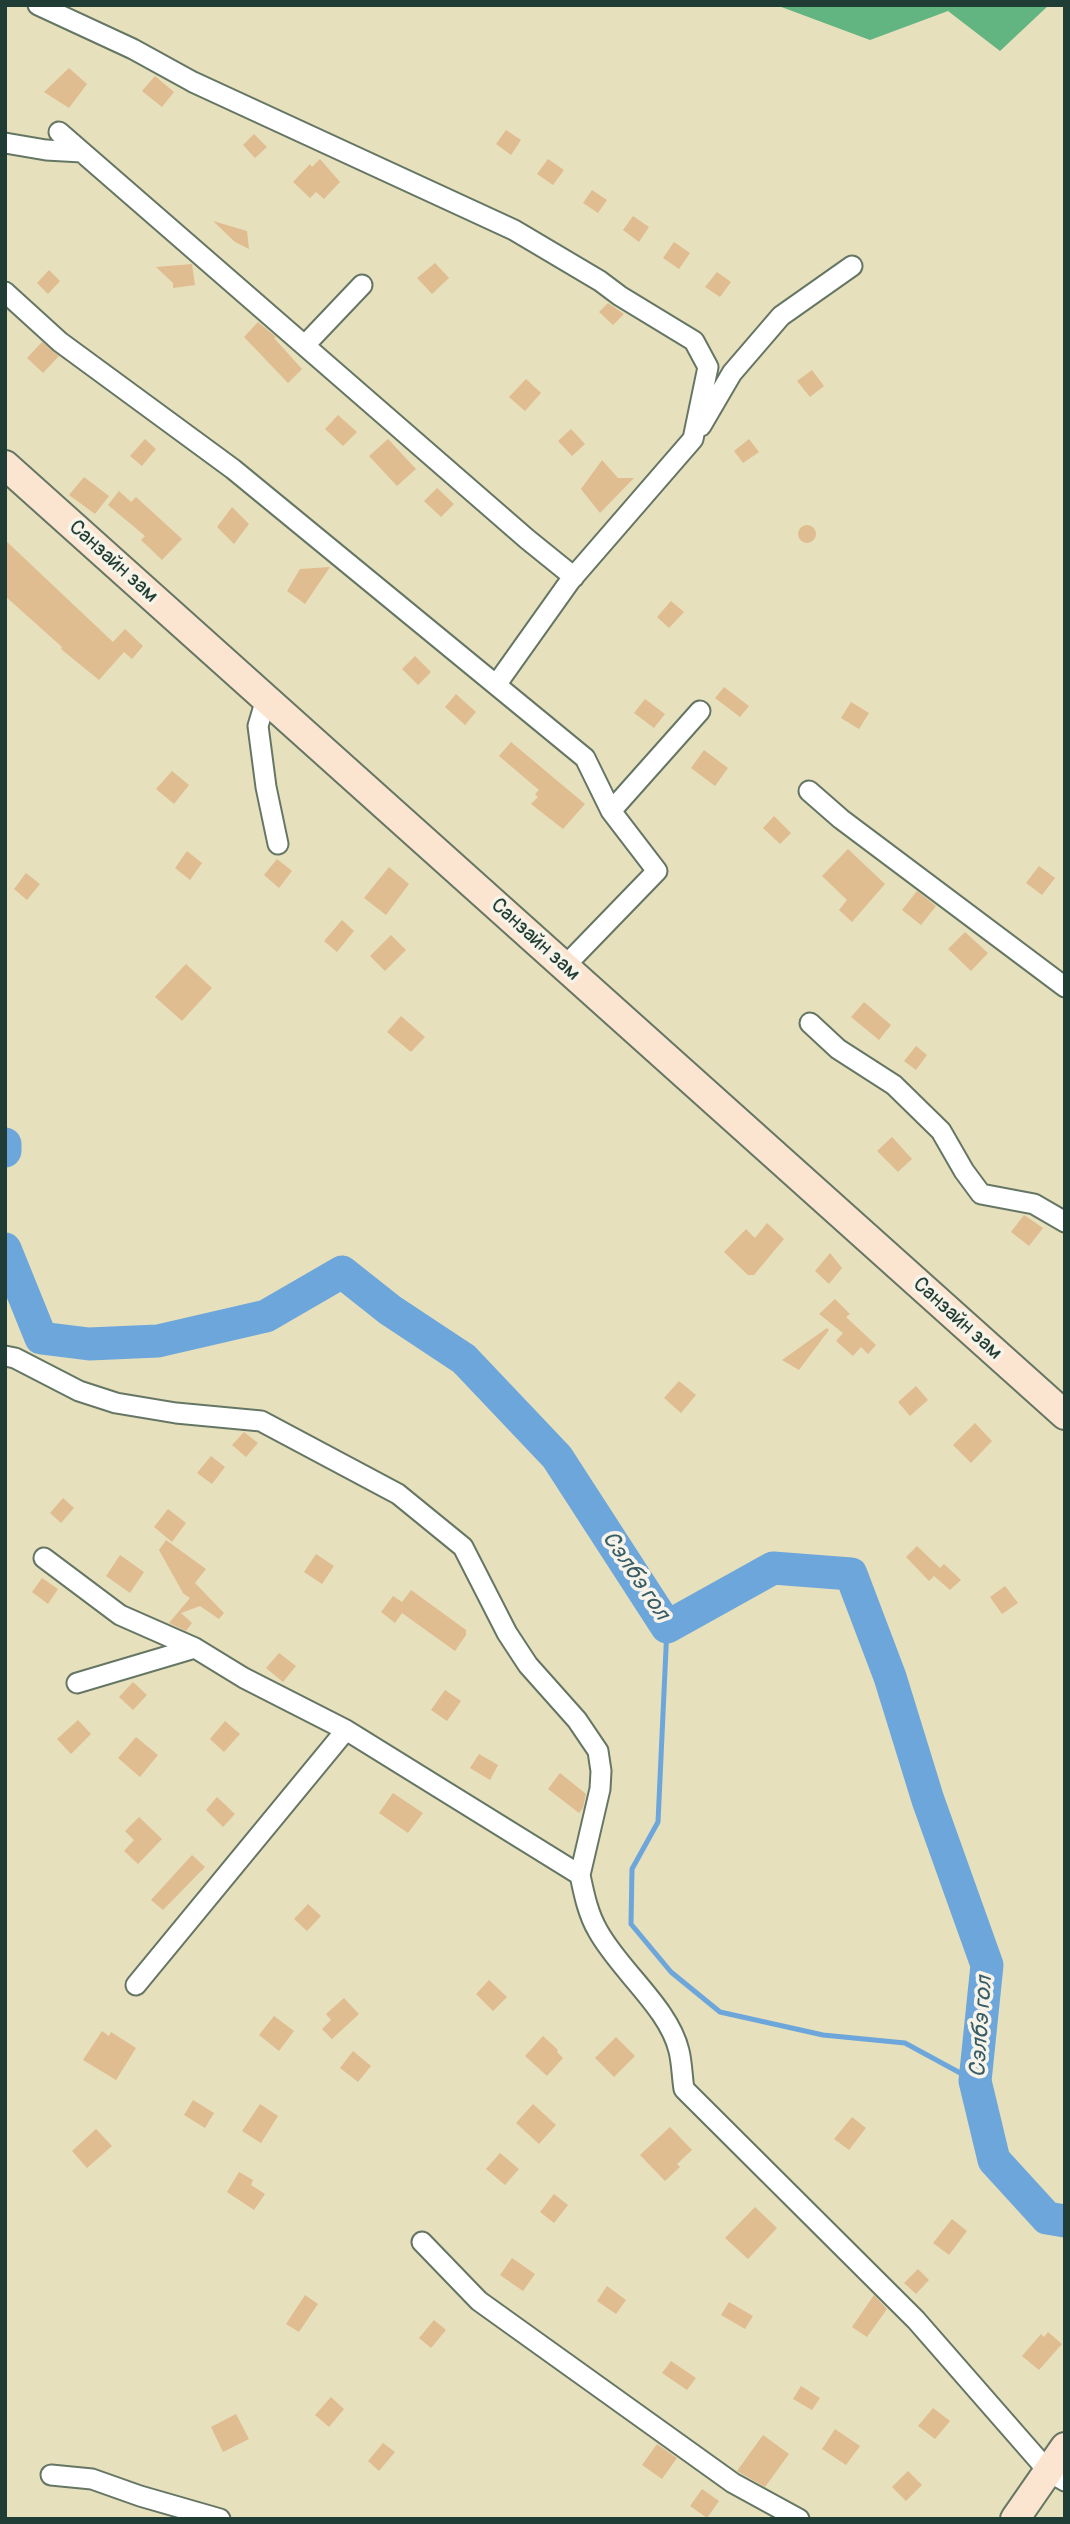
<!DOCTYPE html>
<meta charset="utf-8">
<style>
body{margin:0}
#map{position:relative;width:1070px;height:2524px;overflow:hidden;background:#e7e0bc;font-family:Pangolin,sans-serif}
canvas{display:block}
.frame{position:absolute;inset:0;border:7px solid #1f3d34;pointer-events:none}
</style>
<div id="map">
<canvas width="1070" height="2524"></canvas>
<div class="frame"></div>
</div>
<script>
const ctx = document.querySelector('canvas').getContext('2d');
ctx.lineJoin = 'round';
function fillPath(path, color) { ctx.fillStyle = color; ctx.fill(path, 'evenodd'); }
function stroke(path, color, width, dash) { ctx.strokeStyle = color; ctx.lineWidth = width; ctx.lineCap = dash ? 'butt' : 'round'; ctx.setLineDash(dash || []); ctx.stroke(path); }
function write(font, color, halo, rows, align = 'center') {
  ctx.font = font + ' Pangolin,sans-serif'; ctx.lineWidth = 7; ctx.setLineDash([]); ctx.textBaseline = 'middle'; ctx.strokeStyle = halo; ctx.fillStyle = color; for (const [text, x, y, turn = 0] of rows) {
    ctx.save(); ctx.translate(x, y); ctx.rotate((+turn || 0) * Math.PI / 180); ctx.textAlign = isNaN(turn) ? turn : align; if (halo) ctx.strokeText(text, 0, 0); ctx.fillText(text, 0, 0); ctx.restore();
  }
}
fillPath(new Path2D(`
 M776,5H1049L1000,51L948,11L870,40Z`), '#62b480');
stroke(new Path2D(`
 M667,1627L658,1822L632,1869L631,1924L671,1972L720,2012L823,2035L905,2043L975,2081`), '#6ca6db', 5);
stroke(new Path2D(`
 M5,1144V1151
 M5,1249L41,1338L89,1344L158,1341L266,1316L342,1272L390,1310L464,1359L557,1457L667,1627L773,1568L851,1574L890,1677L928,1800L987,1965L975,2081L994,2160L1047,2218L1065,2221`), '#6ca6db', 33);
fillPath(new Path2D(`
 M69,68L87,84L69,108L44,92Z
 M155,76L174,92L162,107L142,91Z
 M506,130L521,140L511,155L496,144Z
 M254,134L267,147L255,158L243,145Z
 M320,159L340,182L324,199L316,192L310,198L293,182L310,164L312,167Z
 M548,159L564,170L553,185L537,174Z
 M592,190L607,200L598,213L583,203Z
 M633,216L649,227L639,242L623,230Z
 M213,221L247,231L249,249L235,242Z
 M674,242L690,253L679,269L663,258Z
 M435,263L449,278L432,294L417,278Z
 M192,264L195,285L173,288V283L156,267Z
 M49,270L60,281L48,294L37,283Z
 M717,272L731,282L720,297L705,287Z
 M608,303L624,314L613,325L599,312Z
 M258,322L276,337L274,338L302,369L288,383L244,337Z
 M42,342L59,356L43,373L27,358Z
 M812,370L824,386L810,397L797,381Z
 M526,379L541,393L525,411L509,397Z
 M338,415L357,432L343,446L325,429Z
 M571,429L585,444L572,456L558,441Z
 M145,439L156,449L142,466L130,456Z
 M388,439L416,469L397,486L369,456Z
 M749,439L759,452L743,463L734,451Z
 M602,460L618,478H634L600,513L581,489Z
 M84,477L109,496L95,514L69,495Z
 M437,488L454,504L441,517L424,501Z
 M119,491L131,502L136,497L182,539L162,560L141,540L145,536L108,505Z
 M232,507L249,524L234,544L217,527Z
 M798 534a9 9 0 1 1 18 0a9 9 0 1 1-18 0Z
 M5,540L113,642L125,629L143,646L132,659L124,652L99,680L61,649L62,647L5,596Z
 M330,567L305,604L287,591L300,569Z
 M671,601L684,612L669,628L657,617Z
 M415,656L431,672L418,685L402,669Z
 M724,687L749,706L740,717L715,698Z
 M456,694L476,712L465,725L445,707Z
 M645,699L665,714L654,728L634,713Z
 M851,702L869,713L859,729L841,718Z
 M511,742L585,804L563,829L531,804L538,797L535,794L539,790L499,756Z
 M704,750L728,768L715,786L691,768Z
 M172,771L189,785L174,804L156,789Z
 M774,816L791,833L780,844L763,828Z
 M848,849L885,884L852,922L839,910L847,900L822,876Z
 M187,851L202,863L190,880L175,868Z
 M277,859L292,871L279,888L264,875Z
 M1039,866L1055,878L1042,895L1026,883Z
 M389,867L409,884L386,915L364,898Z
 M26,873L40,884L27,900L14,889Z
 M917,891L936,906L921,925L902,910Z
 M342,920L354,931L337,952L324,941Z
 M965,932L988,953L971,971L948,949Z
 M391,935L406,950L385,971L370,956Z
 M186,964L212,988L182,1021L155,997Z
 M864,1002L891,1025L879,1040L851,1017Z
 M401,1016L425,1037L411,1052L387,1032Z
 M916,1046L927,1055L916,1070L904,1061Z
 M892,1137L912,1159L898,1172L877,1151Z
 M1024,1215L1043,1228L1029,1246L1011,1232Z
 M767,1223L784,1239L754,1275H748L724,1252L746,1229L755,1238Z
 M830,1253L842,1268L829,1284L815,1271Z
 M835,1299L850,1314L846,1317L876,1345L868,1354L861,1347L853,1356L836,1341L843,1333L819,1314Z
 M827,1328L829,1330L799,1370L782,1360Z
 M679,1381L696,1395L681,1413L664,1398Z
 M916,1386L928,1400L910,1416L898,1402Z
 M975,1423L992,1441L971,1463L953,1445Z
 M244,1432L258,1443L246,1457L232,1445Z
 M211,1456L225,1467L212,1484L197,1473Z
 M63,1498L74,1508L61,1523L50,1513Z
 M168,1509L186,1523L172,1542L154,1527Z
 M166,1540L206,1569L195,1583L224,1613L219,1619L200,1606L181,1613L192,1623L186,1631L169,1623L190,1598L183,1593L159,1550Z
 M917,1546L940,1568L944,1564L961,1580L950,1590L934,1576L929,1581L906,1557Z
 M316,1554L334,1566L322,1584L304,1572Z
 M120,1555L144,1572L130,1593L106,1576Z
 M42,1578L58,1589L48,1604L32,1592Z
 M1005,1586L1018,1603L1002,1614L990,1597Z
 M411,1590L466,1630V1635L455,1651L402,1613L395,1623L381,1612L393,1596L402,1602Z
 M279,1653L296,1666L283,1682L266,1668Z
 M133,1682L147,1695L133,1710L119,1697Z
 M445,1690L461,1701L447,1721L431,1710Z
 M78,1720L91,1734L71,1754L57,1739Z
 M225,1721L240,1734L224,1752L210,1739Z
 M136,1737L158,1755L140,1777L118,1758Z
 M479,1754L498,1765L490,1780L470,1768Z
 M560,1773L586,1794L583,1808L579,1813L548,1789Z
 M393,1793L423,1813L408,1833L379,1813Z
 M217,1797L235,1814L223,1827L206,1810Z
 M139,1817L162,1839L138,1864L124,1851L134,1840L125,1831Z
 M192,1855L205,1867L163,1910L151,1900Z
 M308,1904L321,1916L307,1931L294,1919Z
 M489,1980L507,1997L493,2011L476,1994Z
 M344,1998L359,2014L332,2039L322,2029L331,2020L326,2014Z
 M274,2016L294,2031L279,2051L259,2035Z
 M102,2031L109,2036L111,2032L136,2048L116,2080L83,2060Z
 M543,2036L558,2050L557,2052L563,2058L547,2076L525,2056Z
 M616,2037L635,2056L614,2077L595,2058Z
 M353,2051L371,2066L358,2082L340,2068Z
 M193,2100L214,2113L205,2128L184,2115Z
 M260,2104L278,2116L261,2143L242,2131Z
 M533,2104L556,2125L539,2144L516,2123Z
 M852,2117L866,2128L849,2150L834,2139Z
 M670,2127L692,2150L677,2164L680,2167L665,2181L640,2155Z
 M96,2129L112,2146L87,2168L72,2151Z
 M500,2153L519,2169L505,2185L486,2169Z
 M239,2172L253,2180L251,2185L265,2194L254,2210L227,2192Z
 M554,2194L568,2205L554,2223L540,2212Z
 M755,2207L777,2228L748,2259L725,2238Z
 M952,2219L967,2231L949,2255L933,2243Z
 M512,2258L535,2274L523,2291L500,2275Z
 M918,2269L929,2280L916,2294L904,2283Z
 M607,2286L626,2300L616,2314L597,2301Z
 M305,2295L318,2304L299,2332L286,2324Z
 M874,2295L887,2309L867,2337L852,2327Z
 M729,2302L753,2316L745,2329L721,2315Z
 M434,2320L446,2330L431,2348L419,2338Z
 M1048,2332L1062,2344L1039,2370L1022,2356L1041,2334L1044,2337Z
 M671,2361L696,2378L687,2390L662,2373Z
 M801,2386L820,2398L812,2410L793,2399Z
 M331,2397L344,2409L329,2427L315,2415Z
 M933,2408L950,2421L935,2439L918,2426Z
 M236,2414L249,2439L223,2452L211,2427Z
 M835,2429L860,2446L846,2465L822,2449Z
 M763,2435L789,2454L765,2487L737,2471Z
 M383,2443L395,2452L379,2471L368,2461Z
 M657,2444L677,2458L662,2479L642,2465Z
 M908,2471L922,2485L906,2501L892,2487Z
 M702,2489L719,2501L707,2518L690,2506Z`), '#e0bc91');
const minor = new Path2D(`
 M38,5L133,49L193,82L514,230L600,281L620,296L694,341L708,367L693,439L570,581L496,685
 M59,132L527,539L574,577
 M5,143L46,150L82,152
 M5,292L60,342L233,469L585,758L611,811L657,871L564,967
 M305,345L362,285
 M701,426L732,373L781,316L852,266
 M266,699L258,726L266,787L278,844
 M809,791L841,819L1065,987
 M611,811L700,711
 M810,1023L838,1049L894,1085L941,1131L964,1171L981,1194L1034,1204L1065,1222
 M5,1356L15,1358L79,1391L116,1403L176,1413L261,1421L398,1494L463,1547L507,1633L528,1665L577,1720L598,1751L601,1771L600,1789L580,1875
 M44,1558L120,1615L195,1648
 M77,1683L195,1648L244,1678L346,1730
 M136,1985L346,1730L580,1875C584,1894 588,1914 598,1931C620,1971 669,2008 679,2051C682,2063 682,2077 684,2089L916,2320L1048,2471L1065,2481
 M422,2242L479,2301L733,2483L799,2519
 M51,2475L92,2479L140,2496L220,2519`);
const secondary = new Path2D(`
 M5,465L1065,1415
 M1015,2519L1065,2447`);
stroke(minor, '#657664', 23);
stroke(secondary, '#657664', 32);
stroke(minor, '#fff', 19);
stroke(secondary, '#fce5d0', 28);
write('21px', '#1f3d34', '#f7f3e8', [
 ["Санзайн зам",113,562,42],
 ["Санзайн зам",535,940,42],
 ["Санзайн зам",957,1319,42]
]);
write('italic 23px', '#365c66', '#f7f3e8', [
 ["Сэлбэ гол",635,1576,56],
 ["Сэлбэ гол",982,2027,-86]
]);
</script>
